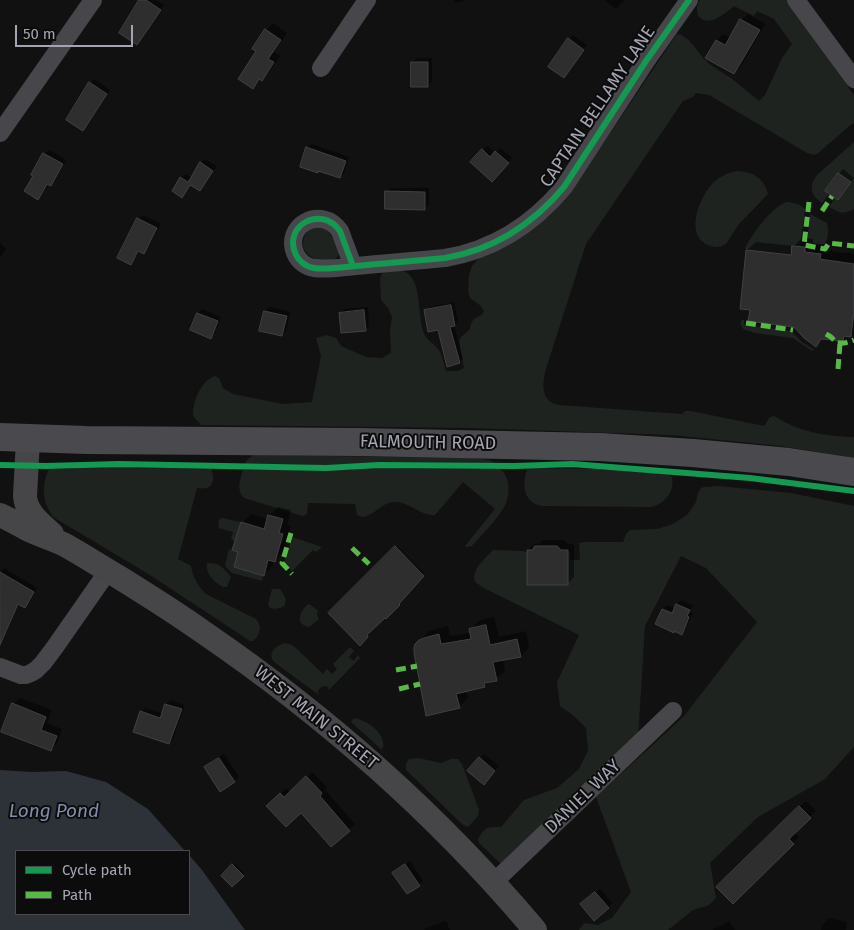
<!DOCTYPE html>
<style>
body{margin:0}
#map{position:relative;width:854px;height:930px;overflow:hidden;background:#111112;font-family:"Fira Sans",sans-serif}
canvas{display:block}
.legend{position:absolute;left:15px;top:850px;width:175px;height:65px;box-sizing:border-box;background:#0c0c0d;border:1px solid #49494f;margin:0;padding:6px 9px;list-style:none;font-size:15px;color:#a4a5b2}
.legend li{display:flex;align-items:center;gap:10px;height:25px}
.legend b{width:25px;border:1px solid #49494f}
.scale{position:absolute;left:15px;top:25px;width:118px;height:22px;box-sizing:border-box;border:2px solid #a4a5b2;border-top:0;padding-left:6px;font-size:15px;line-height:18px;white-space:nowrap;color:#a4a5b2;-webkit-text-stroke:4px #0c0c0d;paint-order:stroke}
</style>
<div id="map">
<canvas width="854" height="930"></canvas>
<ul class="legend">
<li><b style="height:6px;background:#139951"></b>Cycle path</li>
<li><b style="height:6px;background:#58b947"></b>Path</li>
</ul>
<div class="scale">50 m</div>
</div>
<script>
const ctx = document.querySelector('canvas').getContext('2d');
ctx.lineJoin = 'round';
function fillPath(path, color) { ctx.fillStyle = color; ctx.fill(path, 'evenodd'); }
function stroke(path, color, width, dash) { ctx.strokeStyle = color; ctx.lineWidth = width; ctx.lineCap = dash ? 'butt' : 'round'; ctx.setLineDash(dash || []); ctx.stroke(path); }
function write(font, color, halo, rows, align = 'center') {
  ctx.font = font + ' "Fira Sans",sans-serif'; ctx.lineWidth = 4; ctx.setLineDash([]); ctx.textBaseline = 'middle'; ctx.strokeStyle = halo; ctx.fillStyle = color; for (const [text, x, y, turn = 0] of rows) {
    ctx.save(); ctx.translate(x, y); ctx.rotate((+turn || 0) * Math.PI / 180); ctx.textAlign = isNaN(turn) ? turn : align; if (halo) ctx.strokeText(text, 0, 0); ctx.fillText(text, 0, 0); ctx.restore();
  }
}
fillPath(new Path2D(`
 M700,0H787L854,95V122L817,154L814,155L807,153L709,95L696,93L693,97L683,101L586,244L545,372C542,387 542,402 559,405L682,414L685,411H691L764,426L770,417L774,416C799,432 825,436 854,437V458L781,446L671,435L469,428L201,425L193,416C193,402 200,381 215,376L219,378L223,388L233,394L283,404L312,402L321,356L316,338L327,335L336,338L341,346L366,357L382,358L391,353L390,331L392,317L388,308L381,300L380,278L383,272C425,259 416,306 423,331C425,339 433,343 438,349C442,354 444,364 446,371H458L464,368L459,342L461,337L470,329C471,320 474,318 482,315L484,311L481,306L470,298L468,291L469,275L472,266L477,260L493,251L571,191L677,34C685,34 695,47 700,54C708,65 720,71 731,78C740,85 749,93 759,101L765,95L782,58L792,44L774,19L757,11L754,16L734,6C728,11 721,17 713,20C699,24 693,11 700,0Z
 M854,142V209C842,215 840,213 829,207L835,198L838,200L851,182L837,173L825,190L829,194L822,203C811,195 808,187 817,175Z
 M737,171C753,172 764,178 768,194L739,224L726,244C721,247 717,248 711,246C683,238 699,197 713,183C720,176 728,173 737,171Z
 M786,202C793,202 800,204 805,209L800,247L792,246L791,255L746,250L745,248L746,246C755,231 769,210 786,202Z
 M810,214L827,223C829,232 828,238 824,246L807,244Z
 M312,227H324C329,232 341,246 339,254C335,266 304,262 303,244C303,237 307,231 312,227Z
 M742,320H744V325L791,331L802,342L815,350L812,351L793,338L755,333L743,329L740,323Z
 M253,455L472,458L489,460L495,463L398,462L327,465L245,464L247,460Z
 M90,466L211,469C214,474 215,487 206,488C203,489 200,488 197,488L178,559L191,566C193,577 197,585 206,594L256,619C263,628 260,634 253,641H250L150,575L53,517C42,502 41,486 49,469H69Z
 M369,468L500,469C511,477 511,497 503,509C495,522 482,534 472,546L467,547L465,546L495,509L463,482L435,515C422,517 410,502 395,502C382,502 375,515 363,517L357,515L355,504L308,503L307,514L303,516L244,498C236,490 240,480 243,470H344Z
 M528,468L598,469L666,473L672,477C675,492 664,504 651,507L542,506C523,503 521,483 528,468Z
 M718,486L791,493L854,506V747L825,779L758,817L710,863L716,898L709,905L693,910L668,930H579L584,923L598,925L612,918L631,892L596,797L684,716L757,622L706,568L681,556L645,626L638,738L505,863L501,864L479,843L478,839C486,826 487,827 501,827L524,800L557,788L579,769L588,751L586,728L574,716L560,706L557,682L579,635L484,588L475,582C471,569 485,559 493,550L522,551L527,552V585H568V552H570L571,560H580L579,543L587,542H623L626,534L630,530L657,529L673,524L687,515L696,502L698,493L701,488L704,487Z
 M222,518L241,522L235,541L231,539L233,532L219,528L218,526L219,520Z
 M292,537L322,547L316,552L313,550L292,571L284,563Z
 M229,549L238,552L234,567L263,576L262,581L232,573L225,566Z
 M207,563C220,562 223,568 231,577L227,587H223C214,582 205,574 207,563Z
 M272,589H280C284,595 288,599 284,606C279,609 274,610 269,607L268,604Z
 M308,604L311,605L318,611L317,615L319,619L309,627C294,624 300,611 308,604Z
 M285,643L292,645L296,648L323,674L327,669L332,674L337,669L333,664L350,647L354,651L349,657L354,661L358,655L360,658L329,690L328,687L324,686L320,688L318,691L319,695L274,662C267,652 276,646 285,643Z
 M354,718C367,720 389,735 382,750L351,722Z
 M418,758L441,763L451,759H458L462,764L479,810L478,816L468,827L462,824L406,770V764L409,759Z`), '#1e2320');
fillPath(new Path2D(`
 M0,770L31,772L66,771L106,782L148,809L185,851H16V914H189V855L202,870L245,930H0Z`), '#2d3239');
fillPath(new Path2D(`
 M141,0H156L164,5L141,39L137,43Z
 M454,0H466L455,3Z
 M604,0H624L616,9Z
 M748,14L765,24L741,66L734,73L717,40L723,34L731,38L741,20Z
 M273,23L287,33L274,52L280,56L268,73L262,80L260,79L253,87L258,51L254,48L266,30Z
 M573,35L587,45L568,72L564,76L569,39Z
 M417,58H432V81L428,86L413,62Z
 M94,79L110,90L87,126L82,130L90,83Z
 M312,144L349,157L344,173L340,177L307,148Z
 M487,146L495,153L500,148L512,158L492,180L472,162Z
 M49,150L66,160L55,181L51,185L48,184L42,194L38,198L44,154Z
 M205,159L217,166L204,186L200,190L191,184L182,196L181,178L186,174L192,178L201,163Z
 M843,169L854,178L838,199L826,190Z
 M391,188H429V204L425,208L387,192Z
 M143,215L161,224L148,248L144,252L140,250L135,259L130,264L138,219Z
 M802,238L813,239V243L829,245V251L854,254V332L851,336L848,335L843,340L823,338L816,345L795,326L751,309L747,250L756,242L794,246Z
 M0,243L6,249L0,257Z
 M454,302L458,322L454,325L463,359L460,362L438,328L426,311L429,307Z
 M270,307L290,312L286,331L282,335L265,311Z
 M368,307L369,325L365,330L340,313L344,309Z
 M202,309L221,317L215,333L211,337L198,313Z
 M278,507L291,510L287,525L291,526L283,552L274,562L272,566L264,574L239,552L242,523L251,514L268,519L269,516Z
 M543,540H564L568,544H574V577L568,583L528,550L535,543L539,544Z
 M397,546L424,573L399,601L401,602L386,617L385,616L367,633L369,634L360,644L329,613Z
 M4,568L37,588L29,602L25,606L19,603L7,632L3,636L0,635V572Z
 M681,600L693,605L690,612L693,613L685,629L681,633L657,624L663,609L667,605L675,609L677,604Z
 M494,617L499,637L526,631L529,647L521,656L503,659L505,671L496,679L489,681L484,685L466,690L468,698L459,707L416,644L429,631L448,626L450,636L471,633V629L480,620Z
 M20,698L52,710L47,723L62,729L57,743L50,750L13,704Z
 M170,700L185,705L173,739L169,743L141,712L146,708L163,714L166,704Z
 M224,754L239,777L234,781L210,763Z
 M484,754L499,766L488,779L480,758Z
 M312,772L327,787L325,790L355,824L332,845L301,811L268,806L286,788L291,793Z
 M806,801L816,811L794,832L799,837L733,902L718,887Z
 M410,861L423,881L419,885L398,869Z
 M235,864L244,873L232,885L223,876Z
 M600,889L612,903L608,908L586,900Z
 M829,918L847,922L846,930H821L822,925Z
 M446,921L450,930H424L426,928Z
 M729,921L735,930H712Z`), '#0007');
const building = new Path2D(`
 M139,0H146L161,10L137,45L119,33Z
 M740,19L760,30L734,74L705,58L716,40L725,45Z
 M265,29L281,40L268,59L274,62L262,81L259,79L253,89L238,79L256,51L252,49Z
 M568,38L584,50L564,78L548,67Z
 M411,62H428V87H411Z
 M89,82L107,94L83,131L66,120Z
 M306,147L346,161L340,178L318,171V173L300,167Z
 M482,149L490,157L495,151L509,163L492,182L470,162Z
 M43,153L63,164L51,186L47,184L38,200L24,191L33,176L31,175Z
 M200,162L213,171L200,191L190,185L182,198L172,191L180,177L188,182Z
 M838,173L851,182L838,200L825,191Z
 M385,191L425,192V210L385,209Z
 M137,218L157,228L144,254L138,251L131,265L117,258Z
 M792,246L805,247V252L821,254L820,259L854,264V311L851,337L844,336L843,341L821,339L816,347L804,338L794,327L748,321L750,310L740,309L746,250L791,255Z
 M451,305L455,326L450,327L460,363L447,367L438,330L428,332L424,310Z
 M364,310L366,331L341,333L339,313Z
 M264,311L287,316L282,336L259,331Z
 M197,313L218,321L211,339L190,330Z
 M268,515L283,519L279,533L283,534L275,562L268,560L264,576L234,567L238,552L232,550L241,522L264,529Z
 M395,546L424,576L399,604L400,605L386,619L385,618L367,635L368,637L360,646L328,613Z
 M535,546H557L561,550H568V585H527V550H532Z
 M0,572L34,592L25,608L18,604L0,645Z
 M676,604L690,610L687,616L689,617L682,635L674,631V633L655,624L662,609L672,613Z
 M486,625L490,645L517,639L521,657L493,662L497,681L484,683L485,687L456,694L460,708L426,716L414,653V648L415,644L419,640L424,638L439,634L441,644L471,639L469,629Z
 M12,703L46,717L41,730L57,736L51,751L1,732Z
 M165,704L182,709L169,744L133,732L140,711L160,718Z
 M479,757L495,771L484,785L467,771Z
 M219,758L235,782L220,792L204,767Z
 M306,776L322,793L320,796L350,831L331,847L301,813L286,827L266,806L280,793L284,797Z
 M799,806L811,818L789,839L794,844L733,904L716,887Z
 M232,864L244,876L232,887L221,876Z
 M405,864L420,886L407,894L392,873Z
 M595,892L609,908L594,921L580,904Z`);
fillPath(building, '#2e2e2f');
stroke(building, '#414145', 1);
stroke(new Path2D(`
 M796,0L854,79
 M321,68L367,0
 M0,133L93,0
 M353,266L340,231C321,204 282,226 296,255C299,261 306,267 314,268C327,270 343,267 356,266C386,263 415,261 445,258C493,250 533,224 564,187L646,61L689,0
 M0,667L21,675H26L31,673L36,670L43,663L55,647L108,571
 M493,883L673,711`), '#47474b', 18);
stroke(new Path2D(`
 M28,439L25,496C26,513 40,523 52,534
 M0,515C9,519 18,524 27,529C39,535 53,539 65,545C83,555 100,566 117,576C146,594 175,612 203,632C326,716 439,816 535,930`), '#464649', 24);
stroke(new Path2D(`
 M0,437L86,440L360,442L600,447L693,453L789,462L854,472`), '#4a4a4e', 28);
stroke(new Path2D(`
 M809,202L804,245L825,249L829,243L854,246
 M822,211L832,196
 M746,323L793,330
 M826,334L831,337L837,343H845L854,340
 M838,369L840,343
 M291,533L282,563L292,574
 M352,548L369,564
 M396,670L417,666
 M399,689L420,684`), '#58b947', 5, [10, 5]);
stroke(new Path2D(`
 M353,266L340,231C321,204 282,226 296,255C299,261 306,267 314,268C327,270 343,267 356,266C386,263 415,261 445,258C493,250 533,224 564,187L646,61L689,0
 M0,465L46,466L119,464L326,468L379,465L515,466L572,464L750,478L854,491`), '#139951', 6);
write('18px', '#a4a5b2', '#0c0c0d', [
 ["CAPTAIN BELLAMY LANE",598,107,-56],
 ["FALMOUTH ROAD",428,443,1],
 ["WEST MAIN STREET",316,718,39],
 ["DANIEL WAY",583,797,-44]
]);
write('italic 19px', '#7d8daa', '#0c0c0d', [
 ["Long Pond",54,812]
]);
</script>
